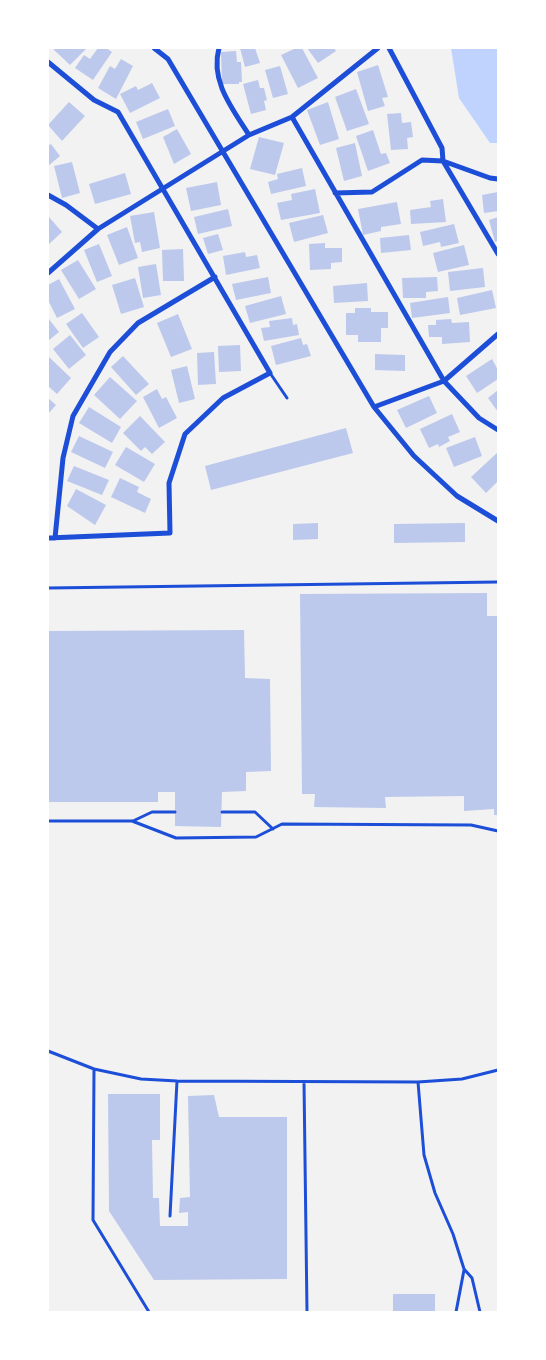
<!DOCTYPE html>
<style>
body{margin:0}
#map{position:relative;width:546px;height:1360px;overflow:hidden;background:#f2f2f2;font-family:"Space Grotesk",sans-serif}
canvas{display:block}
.frame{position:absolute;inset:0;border:49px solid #fff;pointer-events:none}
</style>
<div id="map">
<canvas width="546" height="1360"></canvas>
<div class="frame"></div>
</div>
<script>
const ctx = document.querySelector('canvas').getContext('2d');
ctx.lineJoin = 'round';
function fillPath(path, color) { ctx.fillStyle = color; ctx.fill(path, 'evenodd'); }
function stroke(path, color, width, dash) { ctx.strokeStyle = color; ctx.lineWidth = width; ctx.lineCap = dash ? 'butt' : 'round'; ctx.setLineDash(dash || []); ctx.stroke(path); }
fillPath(new Path2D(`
 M451,48H498V143H490L459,98Z`), '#bfd3fe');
fillPath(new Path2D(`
 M52,48H87L70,65Z
 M98,48H106L112,52L93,80L75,68L84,55L90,59Z
 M240,48H255L260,63L245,67Z
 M296,48H302L318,78L298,88L281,55Z
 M307,48H334L336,51L318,63Z
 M236,51L237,62H241L242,82H239V84H222L221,52Z
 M121,59L133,66L116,99L98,88L110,66L115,69Z
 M378,65L388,97L382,98L385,106L368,111L357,72Z
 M280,66L288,94L273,98L265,70Z
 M258,80L260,88H264L267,100L264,101L266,110L251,114L243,84Z
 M152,83L160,98L130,113L120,94L136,86L138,90Z
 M356,89L369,124L347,131L335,97Z
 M69,102L85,116L62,141L48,125Z
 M328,102L339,139L320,145L307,110Z
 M168,109L175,126L143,139L136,122Z
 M401,113L402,123L411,122L413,137L407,138L408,149L391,150L387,114Z
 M177,129L191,154L174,164L163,137Z
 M373,130L381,154L386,153L390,163L368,171L356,136Z
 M259,137L284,143L275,175L250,169Z
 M355,143L362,176L344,181L336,148Z
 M51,144L60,156L48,166V146Z
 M72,162L80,193L62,198L54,166Z
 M302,168L306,186L271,194L268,182L278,179L277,174Z
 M125,173L131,194L95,204L89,184Z
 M217,182L221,205L191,211L186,188Z
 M315,189L320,213L281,220L277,203L292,200L291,194Z
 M498,192V211L484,213L482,195Z
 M443,199L446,222L411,224L410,210L431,207L430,201Z
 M397,202L401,224L381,227V231L363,235L358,209Z
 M228,209L232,226L198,234L194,217Z
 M154,212L160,248L142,252L140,242L135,243L130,216Z
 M323,215L328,233L294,242L289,223Z
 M49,217L62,232L48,245V218Z
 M498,217V241L495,242L489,220Z
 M454,224L459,243L441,247L440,242L423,246L420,232Z
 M127,227L138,258L119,265L107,235Z
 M218,234L223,250L208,254L203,238Z
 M409,235L411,250L381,253L380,238Z
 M325,243V248H342V262L331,263V269L310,270L309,244Z
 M99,244L112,276L97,282L84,250Z
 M464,245L469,265L438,272L433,253Z
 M183,249L184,281H163L162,250Z
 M245,252L246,257L257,255L260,268L226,275L223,256Z
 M78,260L96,289L79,299L61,270Z
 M156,264L161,295L143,298L138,267Z
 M483,268L485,287L450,291L448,272Z
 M268,277L271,293L236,300L232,284Z
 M437,277L438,291L426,292V298H403L402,278Z
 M135,278L144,307L121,314L112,285Z
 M59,279L75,309L57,318L48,300V285Z
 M367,283L368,301L334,303L333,286Z
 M492,290L496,308L460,315L457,298Z
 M281,296L286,314L250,323L245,306Z
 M448,297L450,313L412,318L410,303Z
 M355,308H371V312H388V328H381V342H358V335H346V313H355Z
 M82,313L99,337L83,348L66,324Z
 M178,314L192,349L171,357L157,323Z
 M48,318L59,332L48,341Z
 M292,318L293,325L297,324L299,335L264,341L261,328L270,327L269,321Z
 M451,319L452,323L469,322L470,342L442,344V337H429L428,325H436V320Z
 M70,335L86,355L69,369L53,349Z
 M301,338L303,345L307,344L311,356L276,365L271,346Z
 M240,345L241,371L219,372L218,346Z
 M214,352L216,384L198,385L197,353Z
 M375,354L405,355V371L375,370Z
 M123,356L149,384L136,395L111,367Z
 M49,357L71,378L57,394L48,386Z
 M492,359L498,370V379L477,393L466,376Z
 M187,366L195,399L179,403L171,370Z
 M110,377L137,401L120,419L94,395Z
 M157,389L162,399L166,397L177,418L159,428L143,397Z
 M498,390V412L488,398Z
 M429,396L437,413L406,428L397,410Z
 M48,398L56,405L48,414Z
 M89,407L121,427L112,443L79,423Z
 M452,414L460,432L448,437L450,441L439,447L438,444L429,448L420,429Z
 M140,416L165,442L152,454L145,447L141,451L123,433Z
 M346,428L353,453L211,490L205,466Z
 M79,436L113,452L105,468L71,452Z
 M475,437L482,456L454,467L446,448Z
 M126,447L155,464L144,482L115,465Z
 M498,452V481L486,493L471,477Z
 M74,466L109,480L102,495L67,481Z
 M120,478L139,487L137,492L151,499L145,513L111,497Z
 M76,489L106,505L95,525L67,506Z
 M318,523V539L293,540V524Z
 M465,523V542L394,543V524Z
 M487,593V616H498V815H494V809L464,811V796L385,797L386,808L314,807L315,794H302L300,594Z
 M244,630L245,678L270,679L271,771L246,772V791L222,792L221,827L175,826V792H158V802H48V631Z
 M108,1094H160V1140H152L153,1198H159L160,1226H188V1212L179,1213L180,1198L190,1197L188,1096L214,1095L219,1117H287V1279L154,1280L109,1211Z
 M393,1294H435V1312H393Z`), '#bdc9ec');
stroke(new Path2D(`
 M270,373L287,398
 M48,588L498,582
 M222,812H255L273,829
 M48,821H132L176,838L256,837L282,824L471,825L498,831
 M133,821L152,812H175
 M48,1051L94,1069L141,1079L177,1081L418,1082L462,1079L498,1070
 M94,1069L93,1220L149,1312
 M304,1082L307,1312
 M418,1082L424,1155L435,1193L453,1234L464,1269L472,1278L480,1312
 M170,1216L177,1081
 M456,1312L464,1270`), '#1d4ed8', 3);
stroke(new Path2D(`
 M154,48L168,59L374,407L414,456L457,496L498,521
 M219,48C210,81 232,108 249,135L292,117L378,48
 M389,48L442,148L443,161L498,254
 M48,62L94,100L118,112L270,373L223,398L185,434L169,483L170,533L48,538
 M292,117L444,381L479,418L498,430
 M335,193L372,192L422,160L443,161L490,178L498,179
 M48,195L66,205L98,229
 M48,273L98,229L249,135
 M374,407L444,381L498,334
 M55,538L63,458L73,416L110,352L138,323L215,277`), '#1d4ed8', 5);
</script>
